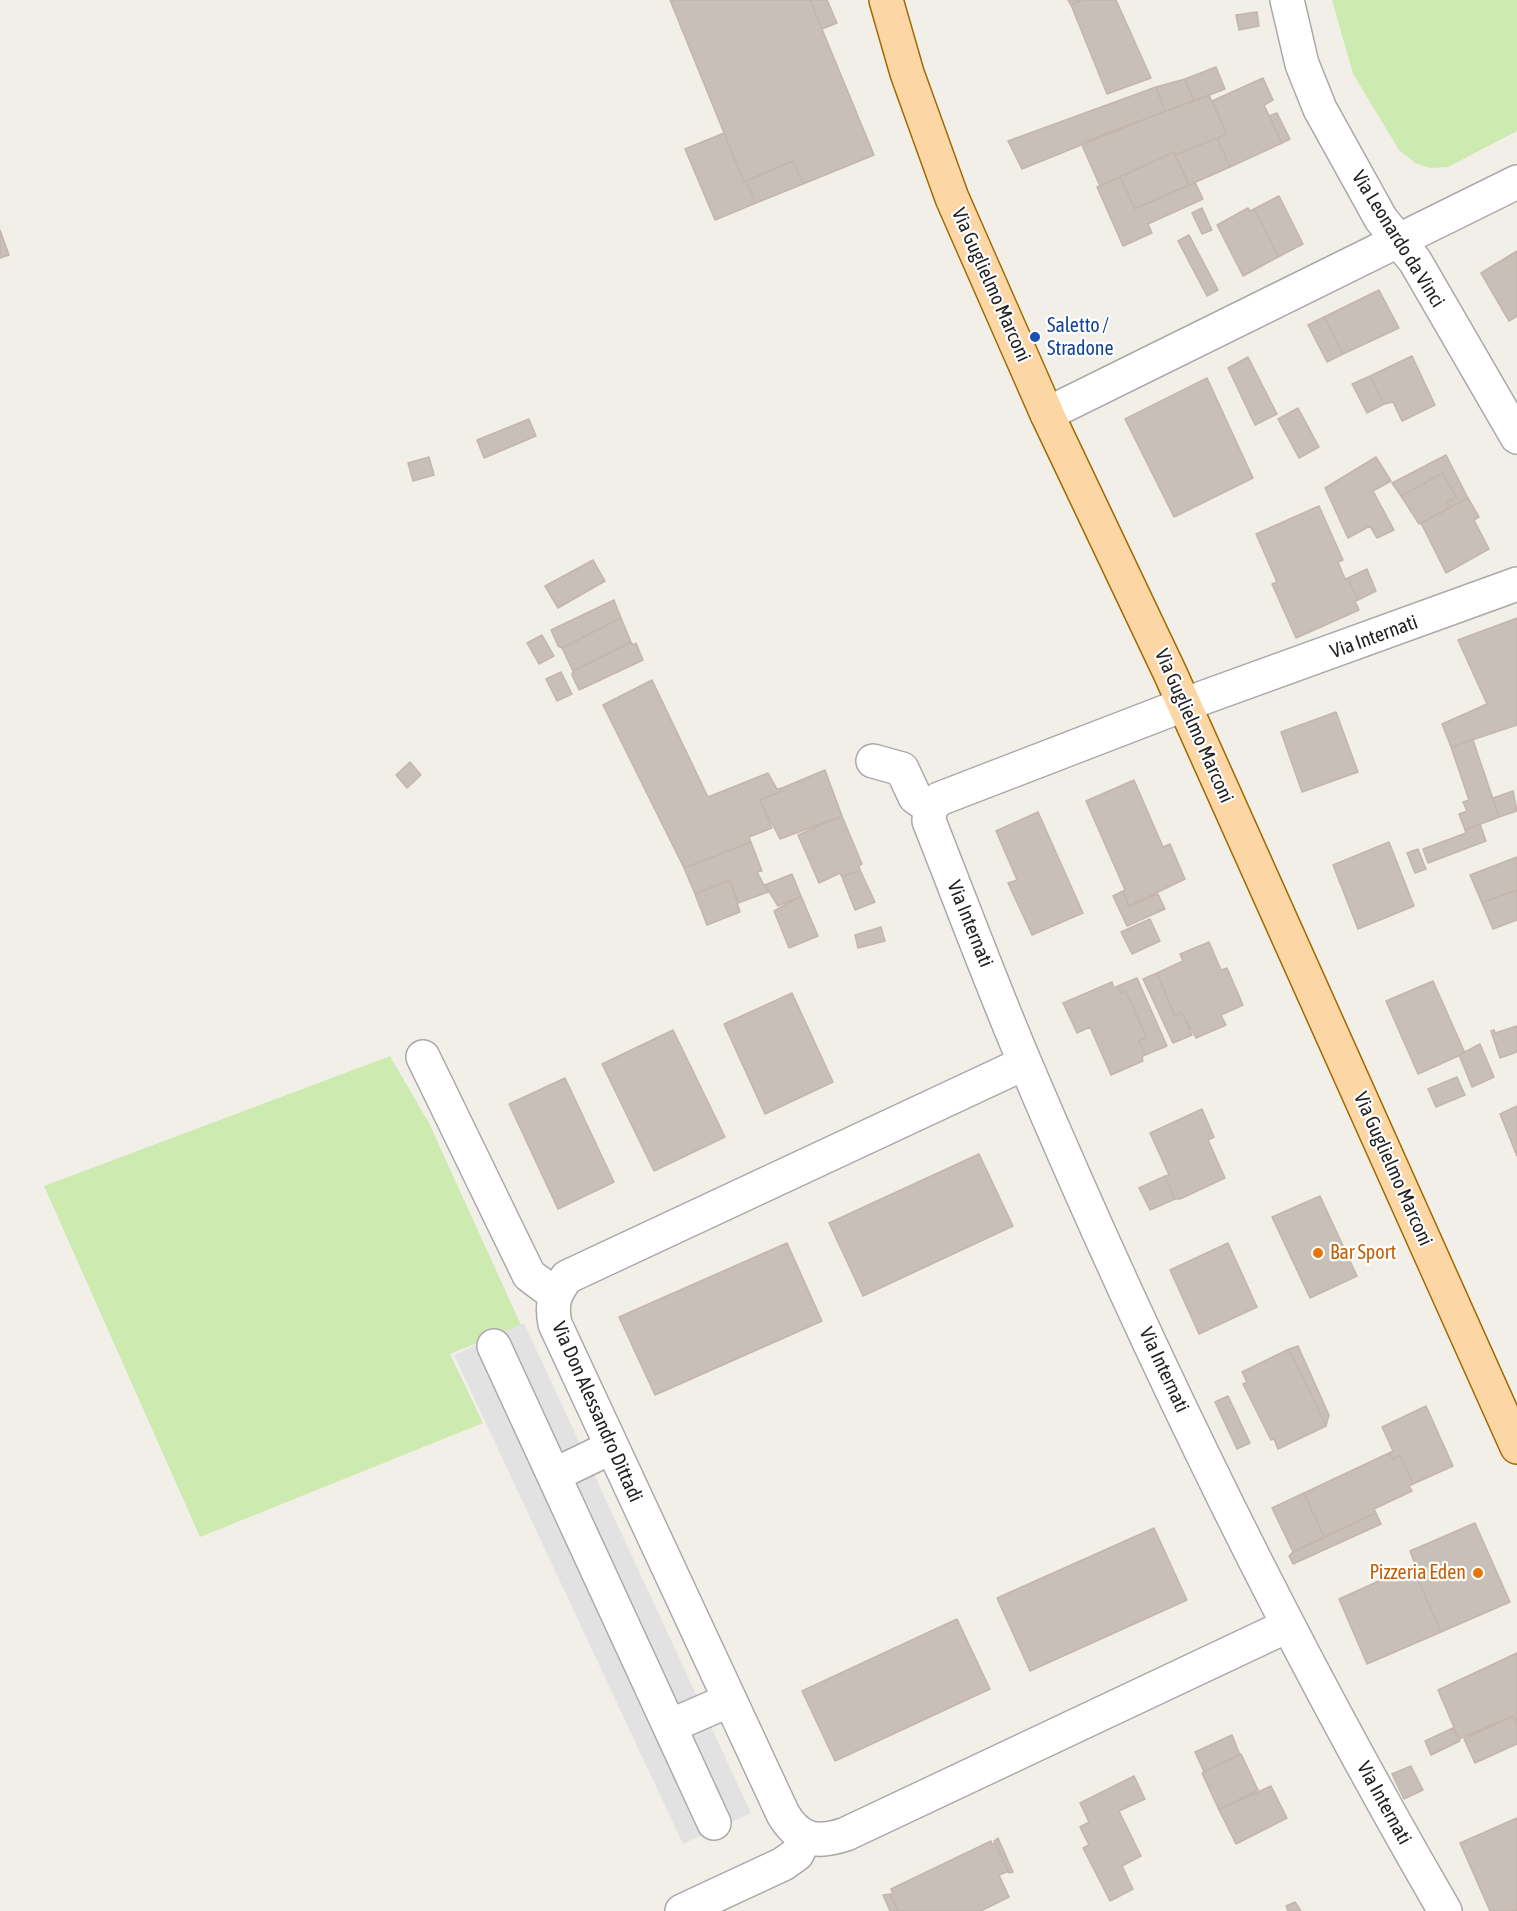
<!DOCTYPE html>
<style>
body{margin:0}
canvas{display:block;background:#f2efe9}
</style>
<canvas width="1517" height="1911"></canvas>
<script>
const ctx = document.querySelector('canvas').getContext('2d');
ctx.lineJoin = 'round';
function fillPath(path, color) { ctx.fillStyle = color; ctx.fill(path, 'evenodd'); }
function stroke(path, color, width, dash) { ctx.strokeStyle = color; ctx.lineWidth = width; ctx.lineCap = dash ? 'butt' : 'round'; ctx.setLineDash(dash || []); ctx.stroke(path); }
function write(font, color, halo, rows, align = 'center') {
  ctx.font = font + ' "Asap Condensed",sans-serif'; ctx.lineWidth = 4.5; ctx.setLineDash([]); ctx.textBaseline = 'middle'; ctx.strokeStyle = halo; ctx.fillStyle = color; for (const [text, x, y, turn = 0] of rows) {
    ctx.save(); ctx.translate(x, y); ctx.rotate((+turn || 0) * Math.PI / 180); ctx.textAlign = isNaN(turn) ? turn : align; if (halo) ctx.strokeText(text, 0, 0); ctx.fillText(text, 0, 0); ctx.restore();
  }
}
fillPath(new Path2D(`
 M1332,0H1517V131L1448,167L1430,168L1415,163L1399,150L1353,74Z
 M390,1056L429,1123L521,1325L450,1354L483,1423L200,1537L44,1186Z`), '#cdebb0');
fillPath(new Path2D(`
 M524,1323L751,1813L683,1844L454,1355Z`), '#e2e2e2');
const building = new Path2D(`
 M670,0H810L874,155L803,184L793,161L744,182Z
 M810,0H827L837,23L822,29Z
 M1068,0H1082L1071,5Z
 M1082,0H1116L1151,78L1107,94L1071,5Z
 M1257,12L1259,26L1239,30L1236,15Z
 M1216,67L1225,89L1194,101L1185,79Z
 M1263,78L1273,100L1264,105L1282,143L1230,167L1217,138L1227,134L1212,101Z
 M1185,79L1194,101L1165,111L1156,87Z
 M1156,87L1165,111L1022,169L1008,141Z
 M1209,95L1227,134L1175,155L1174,152L1100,186L1081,143Z
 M1277,113L1290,139L1282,143L1269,116Z
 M724,133L744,182L746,181L756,203L715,220L685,149Z
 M1217,138L1230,167L1189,185L1175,155Z
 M1174,152L1189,185L1135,209L1120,177Z
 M793,161L803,184L756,203L746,181Z
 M1120,177L1135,209L1195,182L1203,199L1148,224L1152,233L1123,246L1097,187Z
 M1279,196L1303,244L1278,257L1254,209Z
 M1202,208L1212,230L1202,234L1192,213Z
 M1248,208L1250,211L1254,209L1278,257L1243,276L1217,225Z
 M0,230L9,255L0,258Z
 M1189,235L1218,290L1207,296L1178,241Z
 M1517,251V316L1509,321L1481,273Z
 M1379,290L1399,328L1343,354L1324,317Z
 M1324,317L1343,354L1327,362L1308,325Z
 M1412,356L1435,405L1402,421L1393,402L1384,404L1370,376Z
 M1248,357L1277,414L1255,425L1228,368Z
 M1370,376L1384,404L1367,413L1352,384Z
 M1207,378L1253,478L1174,517L1125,419Z
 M1298,408L1319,447L1299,458L1278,419Z
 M529,419L536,436L484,458L477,440Z
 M1446,455L1468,498L1451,507L1447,502L1456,497L1443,473L1401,496L1392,483Z
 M429,457L434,475L413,481L408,463Z
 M1376,457L1391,481L1373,491L1394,530L1377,538L1370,526L1348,538L1325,488Z
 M1443,473L1456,497L1447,502L1451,507L1419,524L1401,496Z
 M1468,498L1479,517L1474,520L1489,549L1446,573L1421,523Z
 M1319,506L1343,560L1338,562L1345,579L1348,578L1358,600L1355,601L1359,610L1296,638L1272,584L1277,582L1256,534Z
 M593,560L605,581L558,608L545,586Z
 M1367,569L1376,591L1358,600L1348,578Z
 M614,600L621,618L562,648L558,646L551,630Z
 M621,618L631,642L573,671L562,648Z
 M1517,618V725L1451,747L1442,724L1487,704L1458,640Z
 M542,635L554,656L539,664L527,643Z
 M631,642L633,645L636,643L643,660L579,690L572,675L573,671Z
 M561,672L572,694L557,701L546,679Z
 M652,680L708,797L768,773L777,789L782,788L783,791L760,800L772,828L749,837L751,842L684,868L603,705Z
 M1336,712L1358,772L1302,792L1281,732Z
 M1473,740L1499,817L1465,830L1459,814L1467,811L1463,802L1469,800L1451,747Z
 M410,762L421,775L407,788L396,775Z
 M825,770L842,816L780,839L760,800L783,791L782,788Z
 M1134,780L1163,847L1170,844L1185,879L1129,906L1123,891L1125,890L1086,801Z
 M1513,791L1517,811L1499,817L1493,798Z
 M1038,812L1083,913L1032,935L1008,883L1017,880L996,831Z
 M842,816L862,864L859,866L860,870L842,877L840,873L819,883L798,835Z
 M1480,824L1486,841L1428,863L1423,849L1466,833L1465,830Z
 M751,842L762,871L757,872L768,892L738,903L730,880L695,894L684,868Z
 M1389,842L1414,906L1358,929L1333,865Z
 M1418,849L1426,869L1415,873L1407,853Z
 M1517,857V890L1482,903L1470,875Z
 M860,870L875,902L855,910L842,877Z
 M792,874L801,896L778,906L765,885Z
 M730,880L740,912L707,925L695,894Z
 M1517,890V920L1493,929L1482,903Z
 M1123,891L1129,906L1158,894L1165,909L1127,926L1113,896Z
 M801,896L818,936L789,948L774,911Z
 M1150,919L1160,941L1132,954L1121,932Z
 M881,927L885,941L858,948L855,935Z
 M1209,942L1221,970L1227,968L1243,1005L1221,1015L1226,1025L1196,1038L1182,1013L1175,1016L1157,973L1183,961L1180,954Z
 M1157,973L1175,1016L1182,1013L1192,1035L1173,1043L1143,979Z
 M1137,978L1167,1046L1145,1055L1139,1041L1146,1037L1126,991L1121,993L1118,986Z
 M1433,981L1465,1053L1418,1074L1386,1001Z
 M1112,982L1114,988L1118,986L1121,993L1126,991L1146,1037L1139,1041L1145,1055L1142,1057L1143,1061L1111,1075L1090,1027L1077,1033L1063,1003Z
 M792,993L833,1082L765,1114L724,1024Z
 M1517,1026V1052L1500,1058L1491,1031L1494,1030L1495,1033Z
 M673,1030L725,1137L654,1171L602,1064Z
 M1480,1044L1494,1077L1472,1087L1459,1055Z
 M1457,1077L1465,1095L1436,1107L1428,1089Z
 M565,1078L614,1182L558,1209L509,1104Z
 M1517,1106V1156L1500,1114Z
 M1202,1109L1214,1137L1208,1140L1225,1178L1180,1199H1175L1165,1176L1169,1175L1150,1133Z
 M979,1154L1013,1226L863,1296L829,1223Z
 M1165,1176L1175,1199L1150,1210L1139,1188Z
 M1320,1196L1357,1276L1310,1298L1272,1217Z
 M787,1243L822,1321L655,1395L619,1317Z
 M1228,1243L1257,1307L1199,1334L1170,1270Z
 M1298,1346L1329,1415L1326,1426L1289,1349Z
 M1289,1349L1326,1426L1278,1449L1274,1439L1271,1440L1243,1384L1247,1382L1242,1372Z
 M1228,1396L1250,1443L1237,1449L1215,1402Z
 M1426,1406L1453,1466L1413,1484L1400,1455L1393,1459L1389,1453L1393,1451L1382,1427Z
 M1389,1453L1393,1459L1400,1455L1413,1484L1409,1486L1412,1491L1374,1509L1376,1513L1324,1537L1304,1493Z
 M1304,1493L1324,1537L1293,1552L1272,1508Z
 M1376,1513L1381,1524L1293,1564L1289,1556L1293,1552Z
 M1475,1523L1510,1602L1441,1632L1412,1566L1415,1564L1410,1551Z
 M1154,1528L1187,1600L1030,1671L997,1598Z
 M1412,1566L1441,1632L1367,1664L1339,1599Z
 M957,1619L990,1689L835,1761L802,1691Z
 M1517,1653V1725L1513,1716L1459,1739L1438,1690Z
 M1513,1716L1517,1725V1744L1475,1763L1464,1739Z
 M1453,1728L1460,1741L1431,1755L1425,1741Z
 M1232,1735L1240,1755L1204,1772L1195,1752Z
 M1241,1754L1258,1790L1219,1810L1202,1773Z
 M1411,1766L1423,1790L1404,1799L1392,1774Z
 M1134,1776L1145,1799L1119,1811L1141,1856L1122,1866L1133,1889L1110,1901L1083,1848L1089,1845L1080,1827L1089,1822L1080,1803Z
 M1271,1786L1287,1818L1236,1844L1219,1810Z
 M1517,1818V1911H1490L1460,1843Z
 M998,1838L1013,1872L1009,1873L994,1841Z
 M991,1841L992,1844L995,1843L1009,1871L999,1875L1009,1897L981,1911H898L890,1894H893L891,1889Z
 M890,1894L898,1911H890L883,1895Z
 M1295,1902L1301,1911H1288L1286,1906Z`);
fillPath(building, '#c7bfb8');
stroke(building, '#c4b6ab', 1.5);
const minor = new Path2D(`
 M1287,0L1302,64L1320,109L1381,219L1415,261L1517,437
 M1047,414L1517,182
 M873,761L902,769L915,797L930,808L929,821C961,902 991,983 1025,1063C1148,1353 1287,1639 1445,1911
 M930,808L939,799L1183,705L1517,584
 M423,1057L529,1275L545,1287L556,1291
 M1025,1063L567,1277C554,1294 551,1303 555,1324L783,1814C799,1841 817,1844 846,1834L1287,1626
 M494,1346L714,1823
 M554,1475L612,1447
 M670,1726L730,1700
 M682,1911L783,1864L797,1854L805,1837`);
const major = new Path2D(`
 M886,0L907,73L952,198L1047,414L1170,673L1517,1447`);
stroke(minor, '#a9a9a9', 36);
stroke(major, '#a06b00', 36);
stroke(minor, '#fff', 33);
stroke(major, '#fcd6a4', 33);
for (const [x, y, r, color] of [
 [1035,337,6,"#1a4fb4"],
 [1318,1253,6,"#e8710a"],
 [1478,1573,6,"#e8710a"]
]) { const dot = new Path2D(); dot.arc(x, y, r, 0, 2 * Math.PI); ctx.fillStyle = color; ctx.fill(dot); stroke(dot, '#fff', 2); }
write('20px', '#222', '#fff', [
 ["Via Leonardo da Vinci",1398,239,58],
 ["Via Guglielmo Marconi",991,285,66],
 ["Via Internati",1374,637,-20],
 ["Via Guglielmo Marconi",1194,726,66],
 ["Via Internati",970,924,68],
 ["Via Guglielmo Marconi",1393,1169,66],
 ["Via Internati",1164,1370,65],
 ["Via Don Alessandro Dittadi",597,1412,66],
 ["Via Internati",1384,1803,61]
]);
write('20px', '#164399', '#fff', [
 ["Saletto /",1047,326],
 ["Stradone",1047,349]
], 'left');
write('20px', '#c56008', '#fff', [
 ["Bar Sport",1330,1253],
 ["Pizzeria Eden",1466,1573,"right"]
], 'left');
</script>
